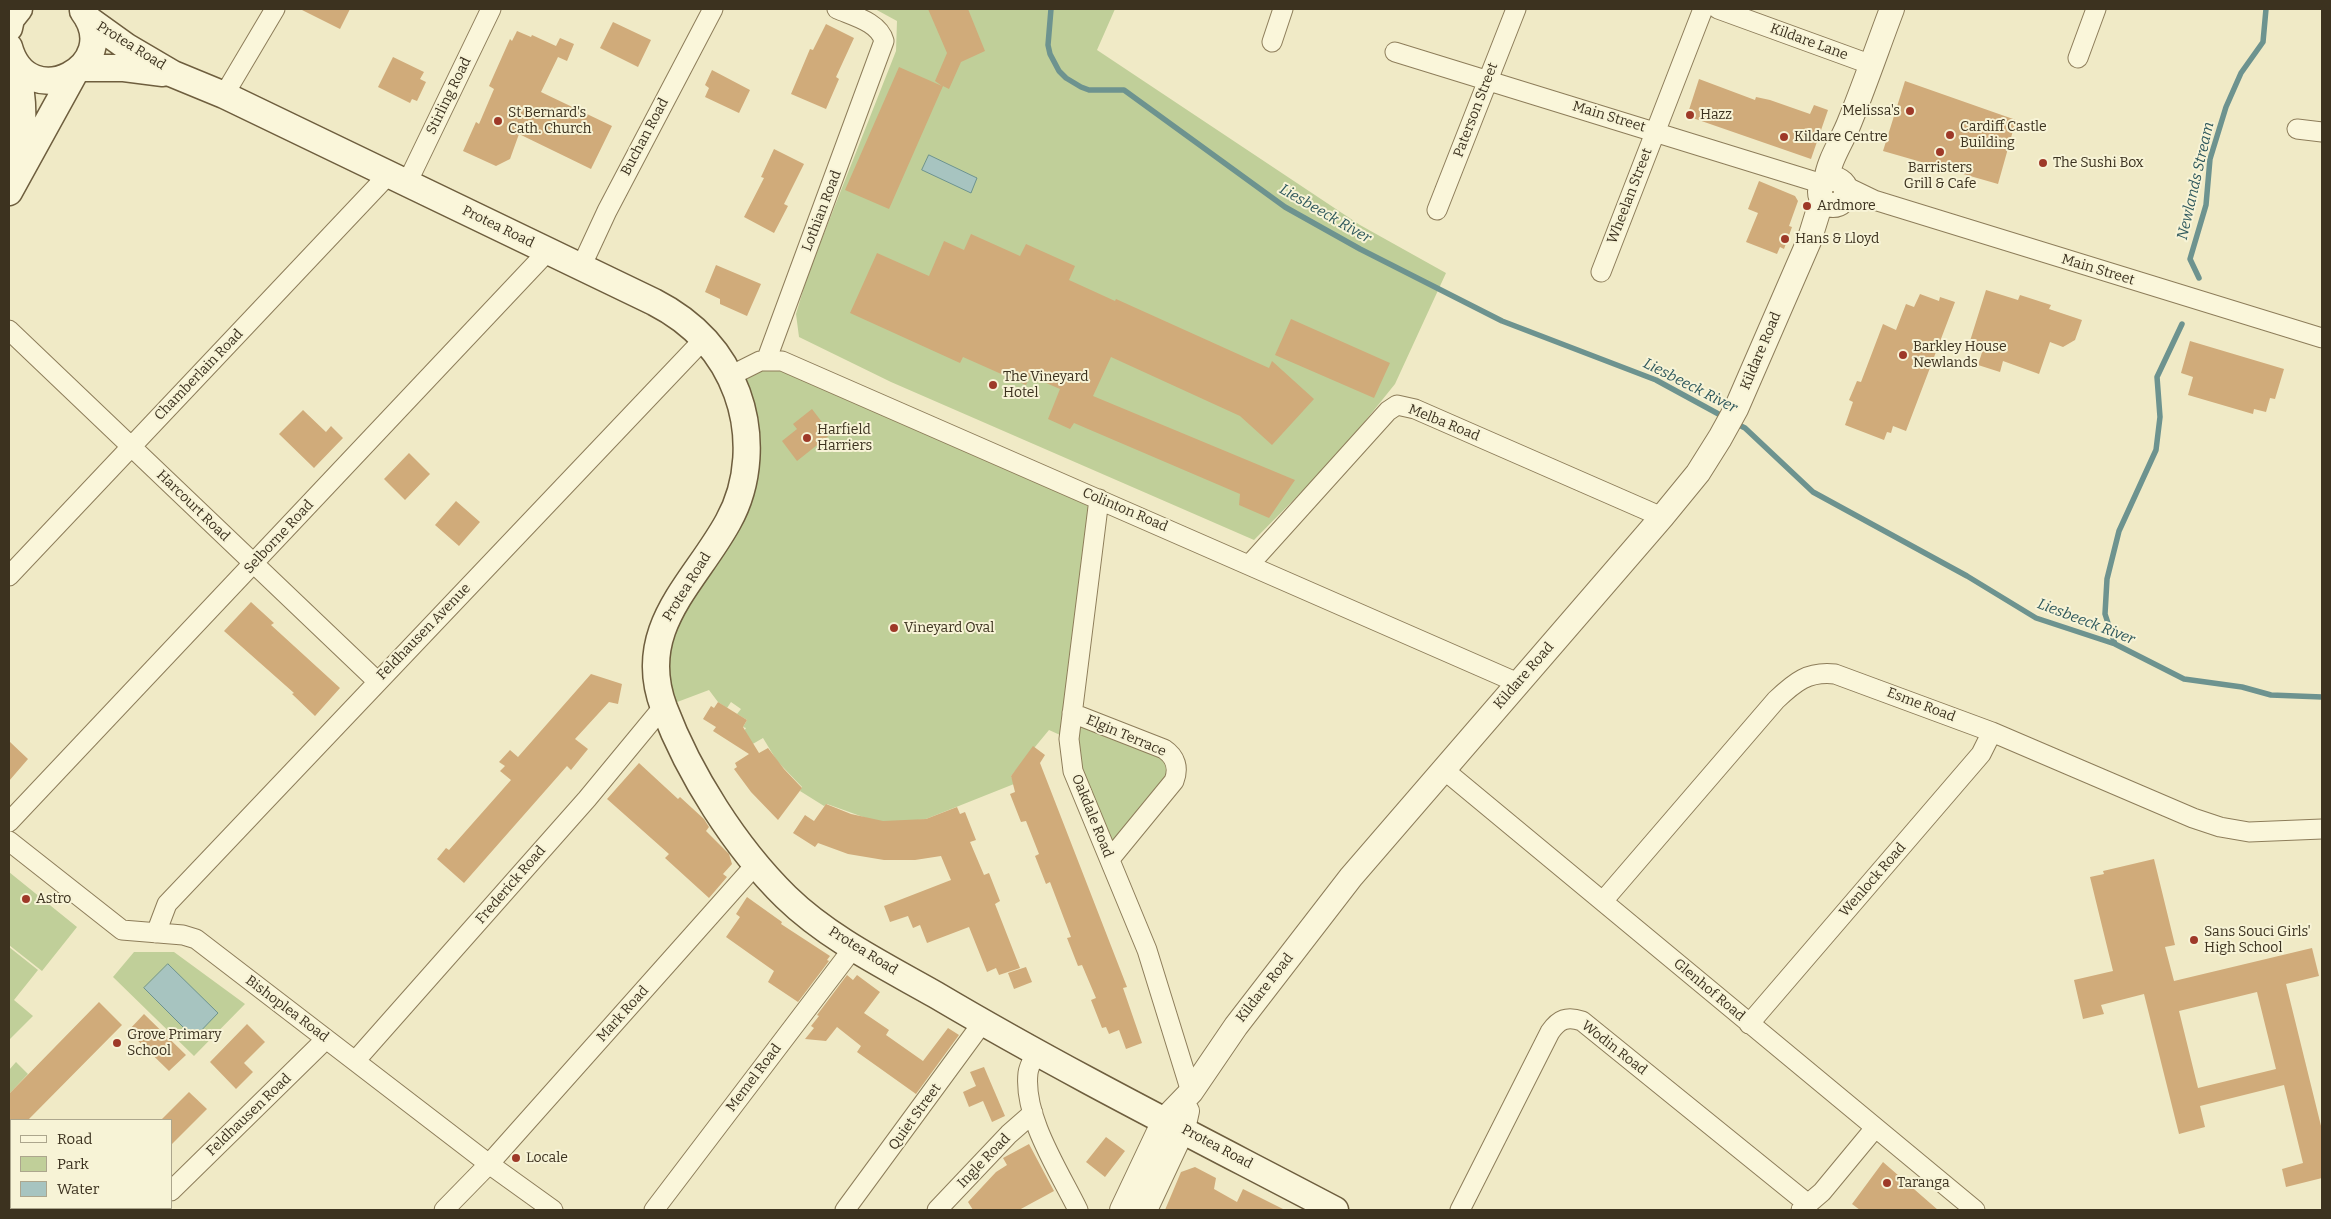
<!DOCTYPE html>
<style>
body{margin:0}
#map{position:relative;width:2331px;height:1219px;overflow:hidden;background:#f0eac6;font-family:Bitter,serif}
canvas{display:block}
.frame{position:absolute;inset:0;border:10px solid #3c321f;pointer-events:none}
.legend{position:absolute;left:10px;top:1119px;width:162px;height:90px;box-sizing:border-box;background:#f7f3d6;border:1px solid #aca68d;margin:0;padding:6px 9px;list-style:none;font-size:15px;color:#3c321f}
.legend li{display:flex;align-items:center;gap:10px;height:25px}
.legend b{width:25px;border:1px solid #aca68d}
</style>
<div id="map">
<canvas width="2331" height="1219"></canvas>
<div class="frame"></div>
<ul class="legend">
<li><b style="height:6px;background:#faf6da"></b>Road</li>
<li><b style="height:14px;background:#c0cf99"></b>Park</li>
<li><b style="height:14px;background:#a7c4c0"></b>Water</li>
</ul>
</div>
<script>
const ctx = document.querySelector('canvas').getContext('2d');
ctx.lineJoin = 'round';
function fillPath(path, color) { ctx.fillStyle = color; ctx.fill(path, 'evenodd'); }
function stroke(path, color, width, dash) { ctx.strokeStyle = color; ctx.lineWidth = width; ctx.lineCap = dash ? 'butt' : 'round'; ctx.setLineDash(dash || []); ctx.stroke(path); }
function write(font, color, halo, rows, align = 'center') {
  ctx.font = font + ' Bitter,serif'; ctx.lineWidth = 4; ctx.setLineDash([]); ctx.textBaseline = 'middle'; ctx.strokeStyle = halo; ctx.fillStyle = color; for (const [text, x, y, turn = 0] of rows) {
    ctx.save(); ctx.translate(x, y); ctx.rotate((+turn || 0) * Math.PI / 180); ctx.textAlign = isNaN(turn) ? turn : align; if (halo) ctx.strokeText(text, 0, 0); ctx.fillText(text, 0, 0); ctx.restore();
  }
}
fillPath(new Path2D(`
 M875,9H1115L1097,50L1360,225L1446,273L1395,384L1337,456L1254,540L891,382L799,337L796,314L808,274L896,51L897,21Z
 M760,361L1099,499L1072,713L1164,749L1177,767L1110,859L1069,739L1049,730L1011,776L1014,784L926,819L909,821L891,827L827,804L824,806L800,791L802,787L777,761L763,738L751,745L740,738L746,728L743,727L747,720L737,714L741,709L731,702L727,708L718,702L709,690L664,707L656,666L733,512L734,385Z
 M9,872L77,927L42,971L9,945Z
 M9,947L38,970L14,1000L33,1016L9,1040Z
 M134,952H174L245,1004L194,1056L113,977Z
 M16,1062L28,1074L9,1094V1070Z`), '#c0cf99');
const water = new Path2D(`
 M929,155L977,178L971,193L922,170Z
 M168,964L218,1013L194,1038L144,988Z`);
fillPath(water, '#a7c4c0');
stroke(water, '#6d938f', 1);
stroke(new Path2D(`
 M1051,9L1048,45L1050,54L1059,71L1066,78L1081,87L1089,90H1124L1285,207L1360,249L1502,321L1656,380L1724,417
 M2199,278L2190,259L2206,205L2210,159L2226,107L2241,73L2263,42L2266,9
 M1735,423L1745,428L1813,492L1967,576L2036,618L2115,644L2184,679L2242,687L2271,695L2322,697
 M2115,644L2105,614L2107,579L2119,531L2156,450L2160,417L2157,377L2182,324`), '#6d938f', 5.5);
fillPath(new Path2D(`
 M300,9H350L340,29Z
 M928,9H968L985,51L961,62L949,89L943,86L889,209L845,190L899,67L942,86L935,81L947,53Z
 M613,22L651,40L638,67L600,48Z
 M826,24L854,38L836,77L839,79L826,109L791,94L810,49L813,50Z
 M517,31L531,37L532,35L556,46L560,38L574,44L567,61L558,57L541,92L612,126L591,169L519,134L510,159L496,166L463,151L476,122L479,124L494,89L489,86L510,39L512,41Z
 M393,57L424,72L420,79L426,82L417,101L412,99L410,103L378,87Z
 M712,70L750,90L739,113L705,97L709,88L705,85Z
 M1699,79L1755,100L1756,97L1770,100L1810,114L1814,105L1828,110L1811,159L1687,116Z
 M1905,81L2016,120L1998,184L1883,151Z
 M774,149L804,164L784,204L788,206L774,233L744,217L764,178L761,177Z
 M1759,181L1795,196L1798,201L1789,226L1792,227L1784,249L1780,247L1777,254L1746,242L1758,213L1748,209Z
 M971,234L1020,256L1026,244L1075,266L1069,280L1115,301L1116,299L1269,368L1272,361L1314,399L1272,445L1240,416L1111,357L1093,396L1295,480L1269,518L1239,505L1240,494L1074,423L1070,429L1048,419L1060,389L1030,376L1026,385L963,357L960,363L850,313L877,253L929,276L944,241L964,250Z
 M716,265L761,284L747,316L720,304V299L705,292Z
 M1986,290L2018,300L2020,295L2051,305L2049,309L2082,320L2075,340L2063,347L2050,342L2039,374L2003,361L2000,372L1978,365L1984,346L1970,341Z
 M1920,294L1939,301L1940,297L1955,302L1906,431L1893,426L1891,433L1887,432L1884,440L1845,425L1853,402L1849,400L1857,381L1861,382L1883,324L1896,330L1906,304L1914,307Z
 M1291,319L1390,363L1374,398L1275,355Z
 M2190,341L2284,369L2275,399L2270,398L2266,412L2254,409L2253,414L2188,395L2193,377L2181,373Z
 M812,409L831,434L797,461L782,441L797,429L793,424Z
 M303,410L326,432L331,426L343,438L314,468L279,434Z
 M409,453L430,474L405,500L384,479Z
 M456,501L480,522L459,546L435,525Z
 M251,602L274,623L271,625L340,688L315,716L292,694L294,693L224,631Z
 M591,674L622,684L618,704L609,702L575,739L588,749L571,770L567,766L464,883L437,859L446,848L449,850L511,780L500,771L505,766L499,762L510,750L518,757Z
 M718,702L747,720L743,727L759,753L768,748L784,769L802,788L778,820L751,792L734,769L737,767L735,763L749,754L713,731L716,727L703,719L711,706L714,708Z
 M9,741L28,759L9,781Z
 M1033,746L1045,755L1040,763L1127,987L1123,988L1142,1043L1126,1049L1119,1030L1109,1034L1106,1027L1102,1028L1091,1000L1096,998L1082,965L1078,966L1067,938L1071,937L1050,882L1046,884L1035,856L1039,854L1026,821L1021,822L1010,794L1015,792L1011,776Z
 M639,763L678,799L680,797L704,819L709,827L706,831L729,854L732,864L723,874L727,877L709,898L665,858L669,854L607,799Z
 M826,804L851,814L883,821L926,819L957,807L960,814L965,812L976,840L970,842L984,875L989,873L1000,901L995,904L1020,968L999,975L996,968L987,972L969,927L927,943L920,925L913,928L908,916L890,922L884,906L951,880L941,856L915,860H884L848,854L818,843L815,847L793,833L805,815L814,821Z
 M2154,859L2175,945L2165,947L2174,981L2312,948L2319,976L2286,984L2322,1130V1178L2286,1187L2282,1169L2303,1163L2284,1085L2200,1106L2205,1127L2179,1134L2144,994L2101,1005L2104,1014L2083,1019L2074,980L2113,971L2090,877L2104,874L2103,871ZM2257,992L2276,1069L2198,1088L2179,1011Z
 M747,897L782,922L781,924L830,956L827,960L829,961L798,1002L768,982L774,971L726,937L740,917L736,914Z
 M1026,967L1032,982L1014,989L1008,973Z
 M847,975L853,980L857,975L880,992L864,1013L889,1030L886,1035L923,1061L948,1028L959,1035L916,1094L857,1052L861,1046L837,1027L826,1041L805,1039L814,1028L811,1026L819,1016L817,1015Z
 M99,1002L122,1025L28,1120H9V1094Z
 M144,1014L186,1055L169,1071L128,1031Z
 M247,1024L265,1042L244,1063L253,1072L236,1089L210,1062Z
 M984,1067L1005,1116L992,1122L983,1101L969,1107L963,1092L976,1086L970,1072Z
 M189,1092L207,1109L171,1145V1120H161Z
 M1106,1137L1125,1151L1105,1177L1086,1162Z
 M1029,1144L1054,1191L1019,1210H973L968,1202L996,1172L1007,1165L1003,1158Z
 M1883,1162L1938,1210H1860L1852,1204Z
 M1195,1167L1216,1178L1214,1189L1237,1202L1243,1189L1285,1210H1165L1181,1172Z`), '#d0ab7a');
const minor = new Path2D(`
 M1718,9L1872,65
 M1272,42L1283,9
 M1395,52L1813,181L1822,186
 M2078,58L2096,9
 M224,95L275,9
 M2297,129L2322,132
 M407,183L491,9
 M1845,186L1874,200L2322,338
 M1437,210L1516,9
 M581,267L607,211L713,9
 M1601,272L1703,9
 M9,330L377,681
 M766,361L884,41C879,22 853,16 837,9
 M730,376L760,361H782L1518,683
 M1099,499L1069,739L1073,771L1147,950L1191,1092
 M1250,564L1388,411L1397,405L1415,409L1662,517
 M9,576L389,174
 M1072,713L1164,749C1176,757 1179,768 1174,781L1110,859
 M1443,769L1975,1210
 M9,822L548,251
 M9,841L122,930L183,935L196,939L489,1164L553,1210
 M1603,901L1776,700C1795,682 1808,671 1835,674L1992,732L2193,818L2220,827L2249,832L2322,829
 M156,933L167,904L704,339
 M1749,1024L1981,754L1992,732
 M1037,1051C1034,1058 1029,1065 1028,1073C1023,1117 1059,1171 1078,1210
 M356,1060L587,799L663,707
 M171,1191L326,1039
 M152,1210L155,1208
 M444,1210L489,1164L757,863
 M654,1210L854,947
 M845,1210L983,1022
 M937,1210L1009,1134L1033,1113
 M1460,1210L1550,1032C1559,1019 1567,1016 1582,1021L1808,1204
 M1801,1210L1822,1192L1875,1128`);
const tertiary = new Path2D(`
 M1820 192a13 13 0 1 1 26 0a13 13 0 1 1-26 0Z
 M1826,181C1829,159 1842,142 1850,121C1865,84 1878,46 1892,9
 M1122,1210L1165,1119L1191,1092L1236,1026L1351,877L1662,517L1698,473L1720,438L1736,409L1809,241L1822,199
 M1145,1210L1183,1129L1187,1111`);
const secondary = new Path2D(`
 M88,19L127,47L173,74L224,95L654,302C693,322 722,352 737,393C752,434 750,483 728,522C694,584 634,629 664,708C689,774 735,847 786,897C828,938 885,966 936,995C1066,1072 1202,1140 1335,1210
 M9,28L11,19L19,9
 M9,47C28,116 125,66 83,11
 M81,68H124L163,73
 M9,167C27,133 24,101 16,64
 M9,192L74,74`);
stroke(minor, '#8d7d5a', 21);
stroke(tertiary, '#8d7d5a', 26);
stroke(secondary, '#6e5e3e', 29);
stroke(minor, '#faf6da', 19);
stroke(tertiary, '#faf6da', 24);
stroke(secondary, '#faf6da', 26);
for (const [x, y, r, color] of [
 [1910,111,5,"#9e3928"],
 [1690,115,5,"#9e3928"],
 [498,121,5,"#9e3928"],
 [1950,135,5,"#9e3928"],
 [1784,137,5,"#9e3928"],
 [1940,152,5,"#9e3928"],
 [2043,163,5,"#9e3928"],
 [1807,206,5,"#9e3928"],
 [1785,239,5,"#9e3928"],
 [1903,355,5,"#9e3928"],
 [993,385,5,"#9e3928"],
 [807,438,5,"#9e3928"],
 [894,628,5,"#9e3928"],
 [26,899,5,"#9e3928"],
 [2194,940,5,"#9e3928"],
 [117,1043,5,"#9e3928"],
 [516,1158,5,"#9e3928"],
 [1887,1183,5,"#9e3928"]
]) { const dot = new Path2D(); dot.arc(x, y, r, 0, 2 * Math.PI); ctx.fillStyle = color; ctx.fill(dot); stroke(dot, '#f7f3d6', 2); }
write('14px', '#3c321f', '#f7f3d6', [
 ["Kildare Lane",1809,42,20],
 ["Protea Road",131,46,32],
 ["Stirling Road",449,96,-64],
 ["Paterson Street",1476,110,-69],
 ["Main Street",1609,117,17],
 ["Buchan Road",645,137,-62],
 ["Wheelan Street",1630,196,-69],
 ["Lothian Road",822,211,-69],
 ["Protea Road",498,227,26],
 ["Main Street",2098,270,17],
 ["Kildare Road",1761,351,-67],
 ["Chamberlain Road",199,375,-46],
 ["Melba Road",1444,423,22],
 ["Harcourt Road",193,506,44],
 ["Colinton Road",1125,510,23],
 ["Selborne Road",279,537,-47],
 ["Protea Road",687,587,-58],
 ["Feldhausen Avenue",424,632,-46],
 ["Kildare Road",1524,676,-49],
 ["Esme Road",1921,705,21],
 ["Elgin Terrace",1126,736,23],
 ["Oakdale Road",1092,816,68],
 ["Wenlock Road",1873,880,-49],
 ["Frederick Road",511,885,-49],
 ["Protea Road",863,951,32],
 ["Kildare Road",1265,988,-52],
 ["Glenhof Road",1709,990,40],
 ["Bishoplea Road",287,1009,37],
 ["Mark Road",623,1014,-48],
 ["Wodin Road",1614,1048,38],
 ["Memel Road",754,1078,-53],
 ["Feldhausen Road",249,1115,-44],
 ["Quiet Street",915,1117,-54],
 ["Protea Road",1217,1147,28],
 ["Ingle Road",984,1161,-46]
]);
write('14px', '#3c321f', '#f7f3d6', [
 ["Melissa's",1900,111,"right"],
 ["St Bernard's",508,113],
 ["Cath. Church",508,129],
 ["Hazz",1700,115],
 ["Cardiff Castle",1960,127],
 ["Building",1960,143],
 ["Kildare Centre",1794,137],
 ["The Sushi Box",2053,163],
 ["Barristers",1940,168,"center"],
 ["Grill & Cafe",1940,184,"center"],
 ["Ardmore",1817,206],
 ["Hans & Lloyd",1795,239],
 ["Barkley House",1913,347],
 ["Newlands",1913,363],
 ["The Vineyard",1003,377],
 ["Hotel",1003,393],
 ["Harfield",817,430],
 ["Harriers",817,446],
 ["Vineyard Oval",904,628],
 ["Astro",36,899],
 ["Sans Souci Girls'",2204,932],
 ["High School",2204,948],
 ["Grove Primary",127,1035],
 ["School",127,1051],
 ["Locale",526,1158],
 ["Taranga",1897,1183]
], 'left');
write('italic 15px', '#2e585c', '#f7f3d6', [
 ["Newlands Stream",2196,181,-77],
 ["Liesbeeck River",1325,214,30],
 ["Liesbeeck River",1690,386,27],
 ["Liesbeeck River",2086,622,21]
]);
</script>
